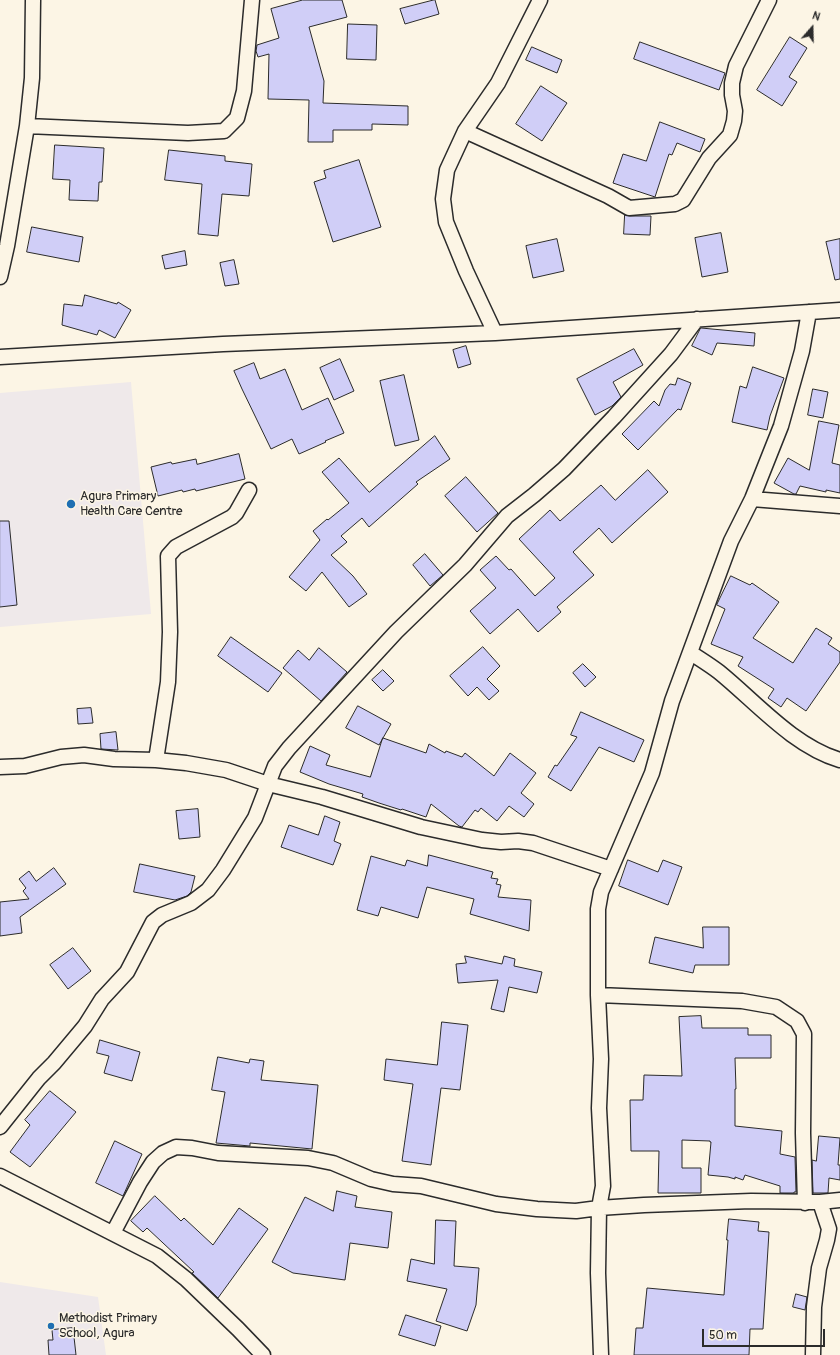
<!DOCTYPE html>
<style>
body{margin:0}
#map{position:relative;width:840px;height:1355px;overflow:hidden;background:#fcf5e5;font-family:Pangolin,sans-serif}
canvas{display:block}
.north{position:absolute;left:792px;top:8px;width:40px;height:40px;-webkit-text-stroke:3px #fcf5e5;paint-order:stroke;rotate:20deg;font-size:11px;font-weight:700;line-height:16px;text-align:center;color:#2b2b2b}
.north::after{content:'';display:block;margin:auto;width:14px;height:18px;background:#2b2b2b;clip-path:polygon(50% 0,100% 100%,50% 72%,0 100%)}
.scale{position:absolute;left:702px;top:1329px;width:123px;height:18px;box-sizing:border-box;border:2px solid #2b2b2b;border-top:0;padding-left:5px;font-size:12px;line-height:14px;white-space:nowrap;color:#2b2b2b;-webkit-text-stroke:3px #fcf5e5;paint-order:stroke}
</style>
<div id="map">
<canvas width="840" height="1355"></canvas>
<div class="north">N</div>
<div class="scale">50 m</div>
</div>
<script>
const ctx = document.querySelector('canvas').getContext('2d');
ctx.lineJoin = 'round';
function fillPath(path, color) { ctx.fillStyle = color; ctx.fill(path, 'evenodd'); }
function stroke(path, color, width, dash) { ctx.strokeStyle = color; ctx.lineWidth = width; ctx.lineCap = dash ? 'butt' : 'round'; ctx.setLineDash(dash || []); ctx.stroke(path); }
function write(font, color, halo, rows, align = 'center') {
  ctx.font = font + ' Pangolin,sans-serif'; ctx.lineWidth = 3; ctx.setLineDash([]); ctx.textBaseline = 'middle'; ctx.strokeStyle = halo; ctx.fillStyle = color; for (const [text, x, y, turn = 0] of rows) {
    ctx.save(); ctx.translate(x, y); ctx.rotate((+turn || 0) * Math.PI / 180); ctx.textAlign = isNaN(turn) ? turn : align; if (halo) ctx.strokeText(text, 0, 0); ctx.fillText(text, 0, 0); ctx.restore();
  }
}
fillPath(new Path2D(`
 M131,382L151,614L0,627V393Z
 M0,1282L98,1297L106,1355H0Z`), '#efe9ea');
const building = new Path2D(`
 M303,0H342L347,17L309,27L324,81L323,103L408,106V125L372,124V130H333V142H308L309,100L268,99L269,54L258,57L256,51L257,45L279,38L271,9Z
 M435,0L439,14L405,24L400,9Z
 M348,24L377,25L376,60L347,59Z
 M790,37L807,48L789,77L797,82L782,106L757,90Z
 M640,42L725,73L719,90L634,59Z
 M532,47L562,60L557,73L526,60Z
 M541,86L567,103L542,141L516,124Z
 M660,122L705,139L700,152L677,143L672,155L669,154L655,197L613,183L623,154L646,161Z
 M55,145L104,148L102,182H99L98,201L69,200L70,180L53,179Z
 M169,150L225,156V161L252,164L249,196L222,194L218,236L198,234L202,184L165,180Z
 M359,160L381,227L333,242L314,182L326,178L324,171Z
 M625,215L630,216H651L650,235L624,234Z
 M32,227L83,237L79,262L27,252Z
 M721,233L728,272L702,277L695,238Z
 M557,239L564,271L533,278L526,246Z
 M840,239V279L835,280L826,242Z
 M185,251L187,265L165,269L162,256Z
 M234,260L239,284L225,286L220,263Z
 M85,295L117,304L118,302L131,310L115,338L99,330L97,335L62,325L64,304L82,306Z
 M701,328L755,333L754,346L717,343L712,355L692,346Z
 M466,346L471,364L458,368L453,350Z
 M634,349L643,365L613,382L621,397L612,406L595,415L577,379Z
 M340,359L354,391L334,400L320,368Z
 M254,363L260,379L285,369L302,410L328,398L344,433L325,441L326,442L299,454L292,439L271,449L242,389L234,371Z
 M753,367L784,378L770,416L767,430L732,422L740,386L746,388Z
 M404,375L419,440L395,446L380,381Z
 M678,378L691,383L681,410L678,409L638,450L622,434L654,401L659,406L665,390L670,384L675,385Z
 M813,389L828,392L823,418L808,415Z
 M819,421L839,425L832,463L840,465V493L826,490V492L800,486L796,494H794L774,483L788,458L809,470Z
 M435,436L450,459L416,482L418,484L369,527L362,518L341,536L347,542L331,555L353,576L367,594L349,607L322,572L306,591L289,577L320,540L313,531L327,519L328,520L349,503L322,472L339,458L369,492Z
 M239,454L245,479L196,491L195,489L183,492L182,490L158,496L151,467L171,462L172,464L196,459L197,464Z
 M648,470L668,492L612,543L599,528L573,552L594,575L557,607L561,612L538,632L518,609L490,634L470,611L496,588L480,570L496,556L509,570L511,569L535,596L555,578L519,539L550,510L560,521L601,485L615,500Z
 M466,477L498,513L477,532L445,496Z
 M0,521H9L17,605L0,607Z
 M425,554L443,575L430,586L413,565Z
 M731,576L750,585L752,583L779,602L753,638L793,663L816,628L832,638L828,644L840,652V662L806,711L787,698L781,707L768,698L774,689L738,666L743,657L711,644L725,609L717,605Z
 M231,637L282,673L268,692L218,656Z
 M483,647L500,666L487,679L499,691L489,700L477,687L468,696L450,676Z
 M319,648L347,672L321,701L283,668L298,650L309,660Z
 M583,664L596,677L585,687L573,673Z
 M383,670L394,681L383,691L372,680Z
 M358,706L391,724L379,745L346,728Z
 M91,708L93,723L78,724L77,709Z
 M581,712L644,740L634,762L599,747L571,791L548,777L555,765L557,766L577,737L571,735Z
 M116,732L118,750L101,749L100,734Z
 M383,738L426,753L429,744L445,753L446,751L462,757L465,753L494,776L510,753L536,773L521,793L534,804L524,817L509,806L497,821L481,808L478,812L475,810L462,827L459,826L431,804L426,817L402,809L401,810L379,803L362,797L363,794L329,784L300,772L310,746L330,755L326,765L370,777Z
 M198,809L200,837L179,839L176,811Z
 M325,816L340,822L334,841L341,844L333,865L281,847L289,825L318,835Z
 M429,855L493,872L491,878L498,879L496,884L501,885L498,897L531,900L529,931L470,914L474,899L427,887L418,918L381,907L378,916L357,910L371,856L405,866L407,860L427,866Z
 M628,860L658,872L663,860L682,867L668,905L619,886Z
 M140,864L195,876L191,892L187,896L175,900L134,892Z
 M54,868L66,884L20,917L22,933L0,936V902L29,899L23,891L26,888L19,879L29,871L36,881Z
 M703,927H729V965H695L693,973L649,963L655,937L703,948Z
 M73,948L91,971L68,989L50,965Z
 M465,956L502,964L504,956L515,959L514,966L542,972L537,993L509,987L504,1012L491,1009L498,980L458,983L456,964L466,963Z
 M701,1016L702,1028H748V1035H771V1058H735L736,1089H735V1126L782,1131L780,1154L795,1157L796,1192H794V1193H780V1186L745,1175L743,1180L735,1177V1179L728,1177L708,1175L711,1142H710V1141L682,1140V1168H701V1193H658L659,1151H631L630,1100H643L644,1075L682,1076L679,1017Z
 M442,1022L468,1025L460,1090L441,1088L431,1165L402,1161L413,1084L384,1080L386,1059L437,1065Z
 M100,1040L140,1052L132,1081L104,1073L109,1056L97,1053Z
 M218,1057L249,1063L250,1059L264,1061L261,1080L318,1085L312,1149L250,1143V1146L216,1143L225,1092L212,1090Z
 M50,1091L76,1112L30,1167L10,1152L30,1125L25,1120Z
 M819,1136L840,1138L838,1165H840V1180L829,1178L828,1193H813L812,1160L816,1161Z
 M115,1141L142,1154L123,1196L96,1183Z
 M337,1191L357,1196L355,1207L392,1212L388,1248L350,1243L345,1280L293,1273L272,1262L305,1197L333,1211Z
 M155,1196L181,1221L184,1218L213,1245L239,1208L268,1229L218,1298L192,1273L194,1272L147,1228L143,1232L131,1221Z
 M729,1219L759,1222L758,1231L769,1232L763,1329H750L749,1355H634L636,1328H643L647,1288L724,1295L728,1240H727Z
 M436,1220L456,1221L454,1266L479,1268L476,1305L467,1331L436,1321L447,1289L407,1281L411,1259L434,1264Z
 M796,1294L807,1297L805,1310L793,1307Z
 M406,1315L441,1326L435,1346L399,1335Z
 M73,1328L76,1355H49L48,1340H53L52,1330Z`);
fillPath(building, '#d0cef7');
stroke(building, '#2b2b2b', 1);
const street = new Path2D(`
 M27,126L188,133L224,131L237,118L244,91L252,0
 M465,131L608,196L629,208L675,204L683,200L709,158L730,135L734,121L735,111L732,95V83L736,66L769,0
 M0,277L7,246L27,126L32,78L33,0
 M495,333L466,271L446,222L443,199L447,170L465,131L498,83L540,0
 M0,357L223,344L495,333L840,310
 M752,499L840,506
 M691,653C700,659 710,665 719,672C756,702 793,746 840,760
 M156,760L168,682L170,632L168,556L176,547L232,517L236,513L249,490
 M0,767L25,766L61,757L84,755L114,759L156,760L186,763L226,770L268,784L322,797L421,827L482,840L501,842L518,841L533,843L611,869
 M598,995L742,1001L776,1007L797,1021L804,1034L803,1133L805,1203
 M0,1127L39,1078L54,1063L85,1026L102,999L127,972L153,922L162,915L191,903L208,890L223,870L255,818L275,766L289,748L396,632L465,565L507,516L534,495L564,469L614,417L671,354L697,319
 M0,1176L157,1256L186,1279L238,1329L263,1355
 M113,1233L140,1182L153,1162L163,1153L176,1147L192,1148L218,1153L308,1158L333,1163L371,1179L393,1184L421,1186L496,1204L537,1209L576,1211L599,1208L644,1205L751,1201L820,1202L840,1200
 M601,1355L598,1273L599,1208L603,1186L599,1108L601,1059L598,995V909L601,892L652,773L672,701L731,541L752,499L781,426L802,351L809,312
 M813,1355L814,1307L819,1268L827,1240L829,1229L820,1202`);
stroke(street, '#2b2b2b', 17);
stroke(street, '#fcf5e5', 14);
for (const [x, y, r, color] of [
 [71,504,5,"#1f6fb2"],
 [51,1326,4,"#1f6fb2"]
]) { const dot = new Path2D(); dot.arc(x, y, r, 0, 2 * Math.PI); ctx.fillStyle = color; ctx.fill(dot); stroke(dot, '#fcf5e5', 1.5); }
write('13px', '#2b2b2b', '#fcf5e5', [
 ["Agura Primary",80,497],
 ["Health Care Centre",80,512],
 ["Methodist Primary",59,1319],
 ["School, Agura",59,1334]
], 'left');
</script>
